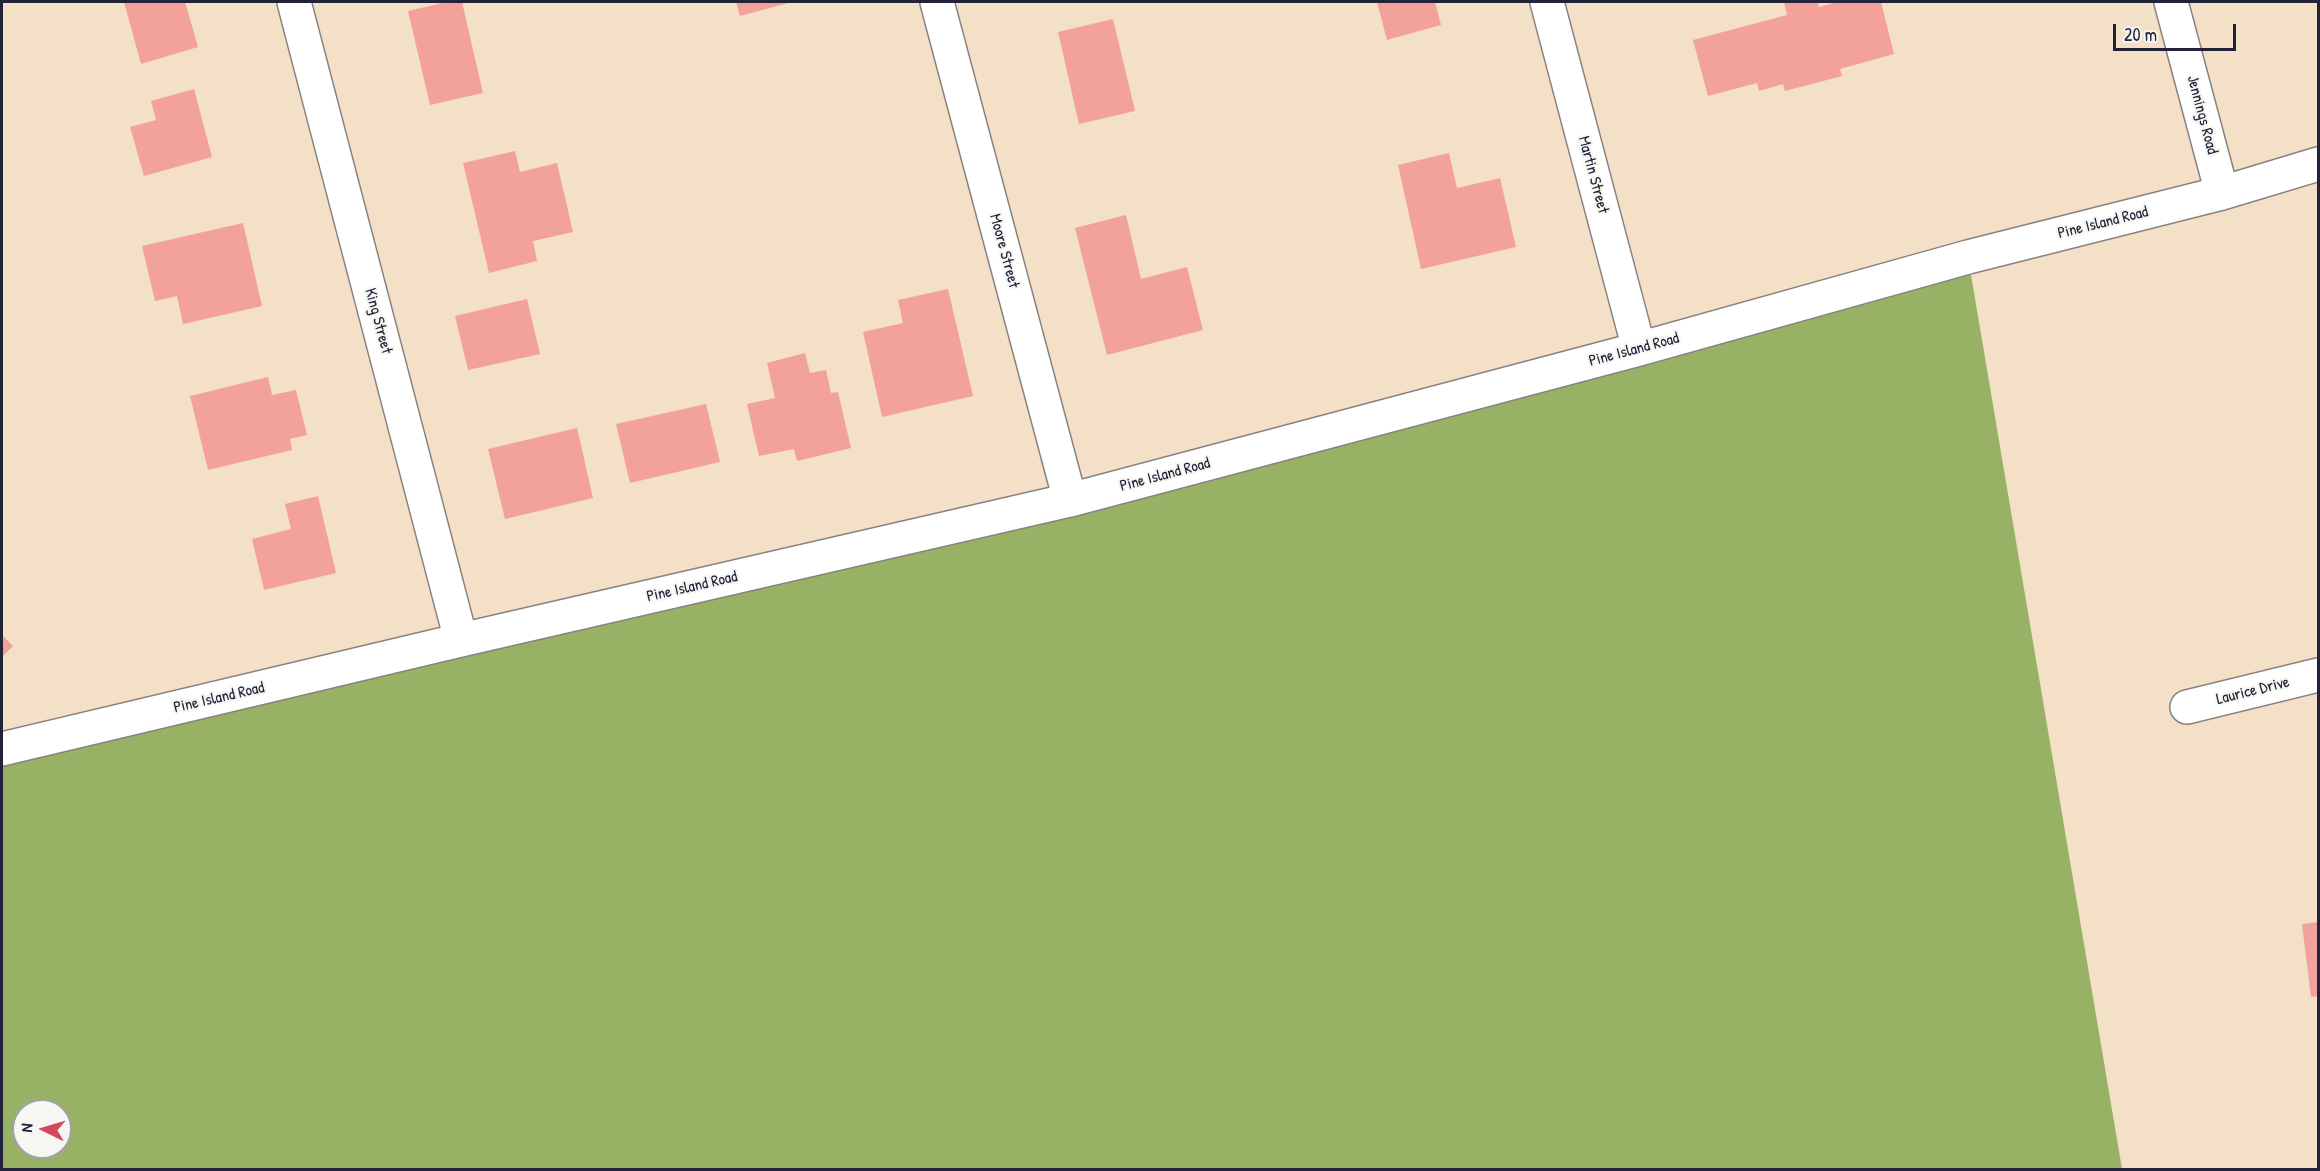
<!DOCTYPE html>
<style>
body{margin:0}
#map{position:relative;width:2320px;height:1171px;overflow:hidden;background:#f3e0c6;font-family:"Patrick Hand",sans-serif}
canvas{display:block}
.frame{position:absolute;inset:0;border:3px solid #22223b;pointer-events:none}
.north{position:absolute;left:12px;top:1099px;width:60px;height:60px;box-sizing:border-box;background:#f6f6f2;border:2px solid #a1a1a9;border-radius:50%;rotate:275deg;font-size:16px;font-weight:700;line-height:24px;text-align:center;color:#22223b}
.north::after{content:'';display:block;margin:auto;width:21px;height:27px;background:#d1495b;clip-path:polygon(50% 0,100% 100%,50% 72%,0 100%)}
.scale{position:absolute;left:2113px;top:24px;width:123px;height:27px;box-sizing:border-box;border:3px solid #22223b;border-top:0;padding-left:8px;font-size:18px;line-height:21px;white-space:nowrap;color:#22223b;-webkit-text-stroke:4px #f6f6f2;paint-order:stroke}
</style>
<div id="map">
<canvas width="2320" height="1171"></canvas>
<div class="frame"></div>
<div class="north">N</div>
<div class="scale">20 m</div>
</div>
<script>
const ctx = document.querySelector('canvas').getContext('2d');
ctx.lineJoin = 'round';
function fillPath(path, color) { ctx.fillStyle = color; ctx.fill(path, 'evenodd'); }
function stroke(path, color, width, dash) { ctx.strokeStyle = color; ctx.lineWidth = width; ctx.lineCap = dash ? 'butt' : 'round'; ctx.setLineDash(dash || []); ctx.stroke(path); }
function write(font, color, halo, rows, align = 'center') {
  ctx.font = font + ' "Patrick Hand",sans-serif'; ctx.lineWidth = 4.5; ctx.setLineDash([]); ctx.textBaseline = 'middle'; ctx.strokeStyle = halo; ctx.fillStyle = color; for (const [text, x, y, turn = 0] of rows) {
    ctx.save(); ctx.translate(x, y); ctx.rotate((+turn || 0) * Math.PI / 180); ctx.textAlign = isNaN(turn) ? turn : align; if (halo) ctx.strokeText(text, 0, 0); ctx.fillText(text, 0, 0); ctx.restore();
  }
}
fillPath(new Path2D(`
 M1968,257L2122,1169H2V747L461,640ZM24,1111H60V1147H24Z`), '#98b265');
fillPath(new Path2D(`
 M124,2H185L198,47L141,64Z
 M447,2H462L483,93L430,105L408,11Z
 M736,2H792L740,16Z
 M1377,2H1435L1441,25L1387,40Z
 M1784,2H1818L1819,7L1837,2H1881L1894,54L1840,69L1842,76L1785,91L1783,84L1759,91L1757,83L1708,96L1693,40L1787,15Z
 M1113,19L1135,111L1079,124L1058,32Z
 M194,89L212,157L144,176L130,127L156,120L151,101Z
 M515,151L520,172L557,163L573,232L533,241L537,261L489,273L463,163Z
 M1449,153L1457,188L1500,178L1516,247L1421,269L1398,165Z
 M1126,215L1141,279L1187,267L1203,330L1107,355L1075,228Z
 M243,223L262,306L183,324L177,296L155,301L142,246Z
 M948,289L973,396L882,417L863,332L903,323L898,300Z
 M527,299L540,354L468,370L455,316Z
 M805,353L810,373L826,370L831,393L838,392L851,448L797,461L794,449L759,456L747,404L775,398L767,363Z
 M268,377L272,395L296,390L307,435L290,439L292,450L208,470L190,396Z
 M706,404L720,462L630,483L616,424Z
 M577,428L593,498L505,519L488,449Z
 M318,496L336,573L264,590L252,539L291,529L285,504Z
 M2,635L13,646L2,657Z
 M2318,922V996L2311,997L2302,924Z`), '#f2a19b');
const minor = new Path2D(`
 M294,2L461,640
 M937,2L1070,500
 M1547,2L1639,349
 M2171,2L2222,193
 M2187,707L2318,675
 M2,749L461,640L1070,500L1639,349L1968,257L2222,193L2318,164`);
stroke(minor, '#8a8180', 36);
stroke(minor, '#fff', 33);
write('16px', '#22223b', '#f6f6f2', [
 ["Jennings Road",2202,115,75],
 ["Martin Street",1593,175,75],
 ["Pine Island Road",2103,223,-14],
 ["Moore Street",1004,251,75],
 ["King Street",378,321,75],
 ["Pine Island Road",1634,350,-15],
 ["Pine Island Road",1165,475,-15],
 ["Pine Island Road",692,587,-13],
 ["Laurice Drive",2253,691,-14],
 ["Pine Island Road",219,698,-13]
]);
</script>
